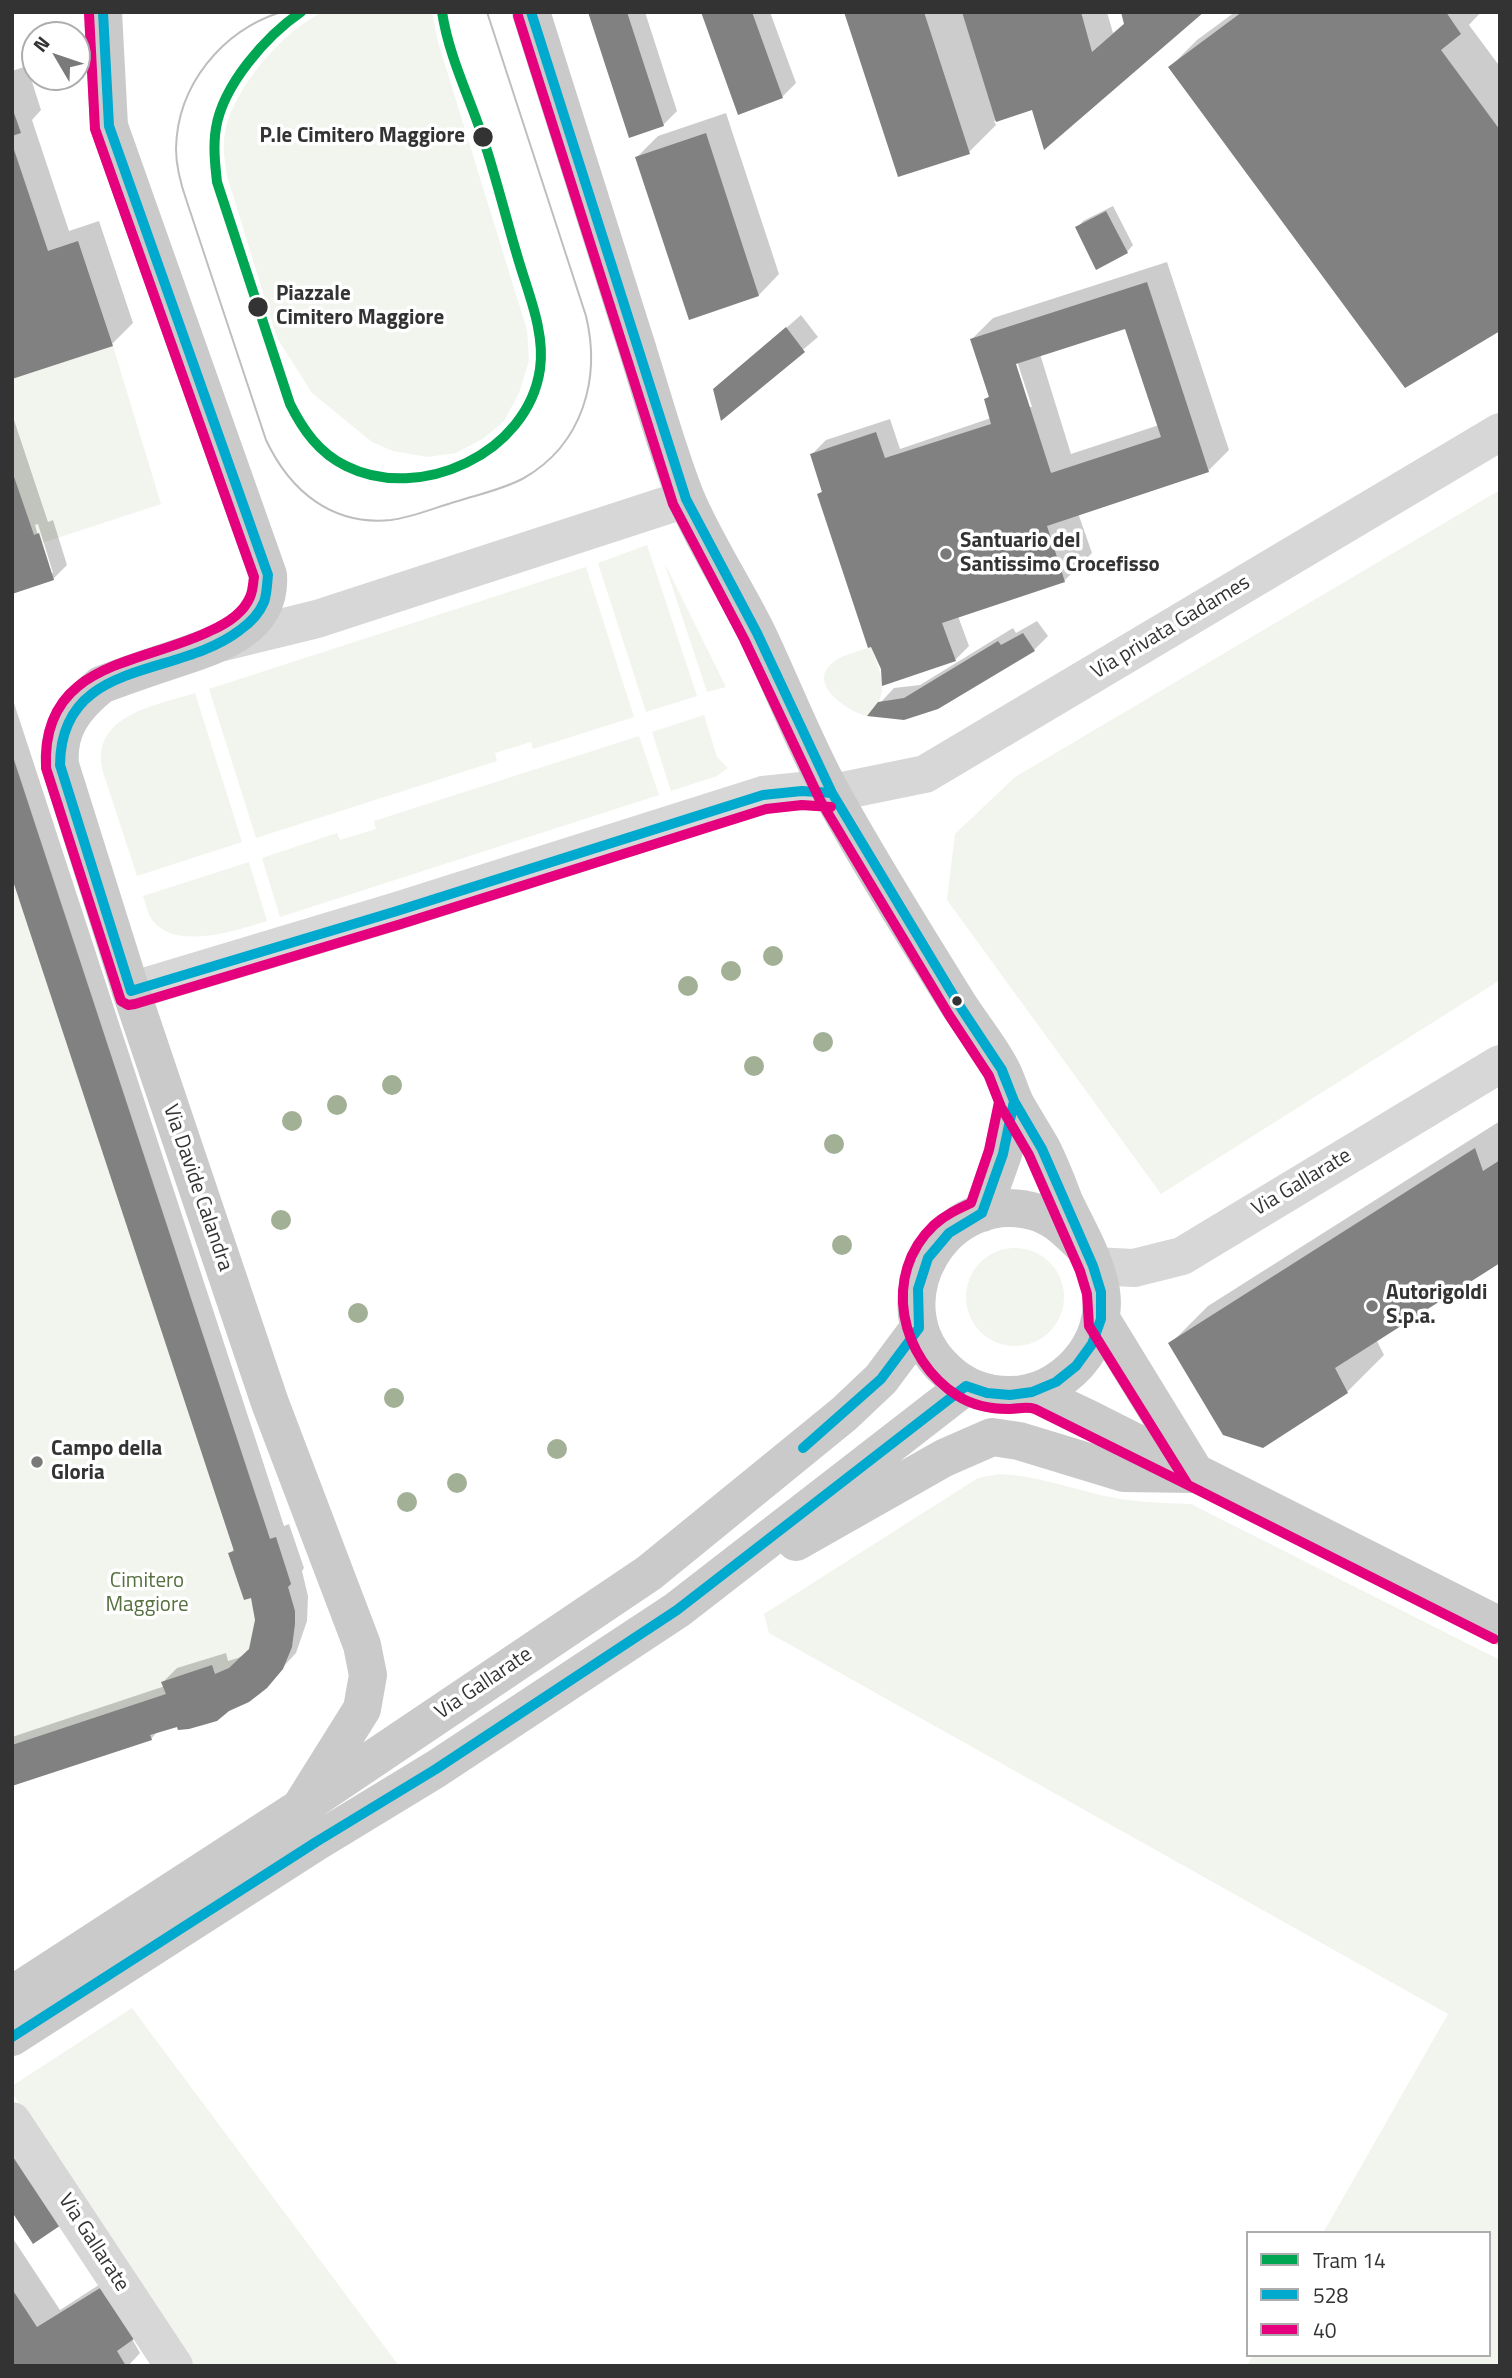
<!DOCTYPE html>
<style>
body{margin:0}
#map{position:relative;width:1512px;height:2378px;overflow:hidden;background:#fff;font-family:"Titillium Web",sans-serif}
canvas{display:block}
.frame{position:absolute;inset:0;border:14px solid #333;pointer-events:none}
.legend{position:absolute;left:1246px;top:2231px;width:245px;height:126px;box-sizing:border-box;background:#fff;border:2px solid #adadad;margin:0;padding:9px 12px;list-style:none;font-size:21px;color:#333}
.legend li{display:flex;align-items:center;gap:14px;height:35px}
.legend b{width:35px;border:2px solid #adadad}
.north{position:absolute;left:21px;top:21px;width:70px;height:70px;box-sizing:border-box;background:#fff;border:2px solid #adadad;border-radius:50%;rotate:309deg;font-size:19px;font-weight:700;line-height:28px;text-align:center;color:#333}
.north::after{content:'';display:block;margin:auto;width:24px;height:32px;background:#7a7a7a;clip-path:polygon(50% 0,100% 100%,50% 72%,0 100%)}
</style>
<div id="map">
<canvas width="1512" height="2378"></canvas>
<div class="frame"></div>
<ul class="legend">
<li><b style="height:9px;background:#00a651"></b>Tram 14</li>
<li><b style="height:9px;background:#00a9ce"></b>528</li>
<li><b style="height:9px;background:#e5007d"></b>40</li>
</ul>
<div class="north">N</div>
</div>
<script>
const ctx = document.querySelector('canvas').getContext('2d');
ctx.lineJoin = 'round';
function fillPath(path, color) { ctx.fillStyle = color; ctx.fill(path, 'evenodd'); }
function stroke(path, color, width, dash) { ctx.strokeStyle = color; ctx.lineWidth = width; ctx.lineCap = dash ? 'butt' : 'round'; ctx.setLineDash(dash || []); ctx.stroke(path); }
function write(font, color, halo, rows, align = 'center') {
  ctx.font = font + ' "Titillium Web",sans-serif'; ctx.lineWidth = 7; ctx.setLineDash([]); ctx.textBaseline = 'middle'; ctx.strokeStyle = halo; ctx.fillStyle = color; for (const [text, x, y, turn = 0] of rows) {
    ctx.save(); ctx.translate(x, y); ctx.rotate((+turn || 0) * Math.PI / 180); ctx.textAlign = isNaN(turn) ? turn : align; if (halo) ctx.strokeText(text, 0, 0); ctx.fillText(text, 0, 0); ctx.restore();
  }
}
fillPath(new Path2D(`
 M321,12H432L438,42L527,330L529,361L519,393L504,421L484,438L456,453L427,457L393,451L372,442L312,393L277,338L227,176C225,162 222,147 225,133C230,99 264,56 290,34C299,26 311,19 321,12Z
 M12,142L48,251L78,241L113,346L161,504L42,543L54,580L12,594Z
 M1500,490V980L1161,1194L947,900L955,834L1015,777Z
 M647,545L697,696L646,712L598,563Z
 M664,562L726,687L707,692Z
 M586,567L634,717L533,749L531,742L495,753L497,761L256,838L209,689Z
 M871,647C880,674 893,692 867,716C849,712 808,685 831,664C840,655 860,651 871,647Z
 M195,693L242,842L137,876L103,772C89,715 155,706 195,693Z
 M704,715L717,757L728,768L717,776L671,791L652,732Z
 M639,736L659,795L280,917L262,858L337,833L340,840L376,829L374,821Z
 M12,752L270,1538L276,1537L291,1584L288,1587C301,1631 291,1674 251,1701C245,1705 238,1706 232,1710C226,1713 221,1718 215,1721C203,1727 190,1728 178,1730L177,1727L151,1735L152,1740L12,1786Z
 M249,862L267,921C238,930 177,951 153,921C148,915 146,904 143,896Z
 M966 1297a49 49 0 1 1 98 0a49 49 0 1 1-98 0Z
 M1000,1474C1036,1476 1064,1486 1100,1495C1130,1502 1160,1503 1191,1504L1500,1660V2366H1247L1253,2355H1489V2233H1323L1448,2014L769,1633L764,1614L978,1478Z
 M132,2008L399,2366H195L12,2093V2086Z`), '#f1f5ed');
fillPath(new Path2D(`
 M590,12H645L677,111L663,125Z
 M702,12H770L796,83L782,97Z
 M846,12H1107L1113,33L1126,22L1201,12L1034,108L994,121L996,125L969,152Z
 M1235,12H1481L1469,25L1498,64L1500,63V329L1170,67L1197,40Z
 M27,66L41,110L32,120L69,231L99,221L133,323L112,344L12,377V71Z
 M726,113L779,274L759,295L690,318L637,157L658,136Z
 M1113,206L1133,245L1127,252L1077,228L1083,221Z
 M1167,262L1229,450L1208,471L1078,513L1092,553L1064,581L958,616L969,646L955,660L883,669L819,494L823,490L812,454L826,440L890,419L900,449L991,418L986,399L990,395L972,339L993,318ZM1127,327L1159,425L1071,454L1040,354ZM1015,355L1032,407H1028L1012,356Z
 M801,315L818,337L722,418L715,390Z
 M12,414L48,522L53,520L67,565L53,579L12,592ZM38,524L53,573H49L35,525Z
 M1037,621L1048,636L1034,650L926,712L880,703L894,688L920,685L1013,628L1016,633Z
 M12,697L284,1526L289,1524L304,1568L302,1571L308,1596L307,1621L296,1653L272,1679L179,1725L158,1731L151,1739L12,1784V1737L165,1686L163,1682L177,1668L226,1653L228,1661L238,1658L249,1652L257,1620L252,1596L230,1553L235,1548L12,873Z
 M1500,1121V1261L1376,1339L1384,1355L1347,1392L1171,1343L1208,1306Z
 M12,2237L60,2310L119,2272L132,2339L140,2353L128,2366H12Z`), '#0003');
fillPath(new Path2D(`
 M588,12H627L664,126L629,138Z
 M701,12H752L783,98L738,115Z
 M844,12H924L970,154L898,177Z
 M962,12H1081L1092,52L1124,24L1121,12H1204L1044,150L1032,110L996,122Z
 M1242,12H1446L1461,34L1441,50L1500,130V331L1405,388L1168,67Z
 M12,107L21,133L12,136Z
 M706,133L759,296L689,320L635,157Z
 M12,144L48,251L78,241L113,346L12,379Z
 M1106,211L1128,253L1096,270L1075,227Z
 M1147,282L1209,472L1047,526L1065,582L942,623L956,661L882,686L881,669L871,647L868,648L817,494L822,492L810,454L876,432L885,458L991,424L984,399L989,397L970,339ZM1125,329L1161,437L1051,473L1016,364Z
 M786,327L805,352L721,421L713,389Z
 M12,471L34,535L39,533L54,580L12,594Z
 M1023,633L1035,651L938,709L904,720L867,716L878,702L904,698L998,641L1001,645Z
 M12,754L270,1539L276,1537L291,1584L288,1587L295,1611V1624L292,1647L283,1669L267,1688L249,1702L229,1711L217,1721L189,1729L178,1730L177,1727L150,1735L152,1740L12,1786V1745L166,1694L161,1682L212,1665L215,1674L229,1668L249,1649L255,1620L251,1598L244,1600L228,1553L234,1551L12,878Z
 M1475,1148L1483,1171L1500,1160V1263L1335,1368L1348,1393L1263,1448L1223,1435L1168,1343Z
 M12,2155L64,2223L33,2244L12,2212Z
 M105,2285L138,2336L117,2351L126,2366H12V2289L37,2327Z`), '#818181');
stroke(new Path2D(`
 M223,642L317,619L686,499
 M131,991L397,911L763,795L802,791L832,793L925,774L1500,432
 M1093,1266L1134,1268L1182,1256L1500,1064
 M12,2121L174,2366`), '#d7d7d7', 38);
stroke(new Path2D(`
 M103,12L109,126L268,575C272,630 214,646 172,660C148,668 124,676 101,685C74,707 57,729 60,765L131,991L270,1403L362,1645L368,1675L362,1709L300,1808
 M531,12C564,118 598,223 631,329C649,384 664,442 685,496C705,544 735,588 758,635C783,688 804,743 832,794C871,865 915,935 958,1004C972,1026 989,1046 1001,1069C1007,1080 1010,1093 1016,1105C1024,1119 1033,1133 1041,1147C1050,1164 1057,1183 1064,1201C1077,1229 1096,1260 1101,1291C1109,1344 1062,1396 1009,1395C986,1395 964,1387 947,1371C873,1305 945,1182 1039,1213C1058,1220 1071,1234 1085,1248
 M982,1213L1003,1154L1014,1101
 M1101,1319L1196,1474
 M1032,1392L1089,1419L1500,1626
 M796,1542L944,1458L992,1437L1019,1441L1124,1473L1196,1474
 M12,1995L300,1808L649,1573L844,1414L881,1379L919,1328
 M12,2037L316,1842L436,1769L677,1610L966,1386`), '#cacaca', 38);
stroke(new Path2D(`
 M281,12C222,31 177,85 176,149C176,167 181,185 187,202L266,440C290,491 332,526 391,520C414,517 436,507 458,501C480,494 504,489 524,478C583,444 601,378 586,316L487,12`), '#bebebe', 2);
stroke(new Path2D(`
 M103,12L109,126L268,575C267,583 267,594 264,602C259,614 250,623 240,630C177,679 61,657 60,765L131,991L397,911L763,795L802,791L832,793
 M803,1448L881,1379L919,1328L918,1289L928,1258L949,1233L982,1213L1003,1154L1014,1101L1002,1071
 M12,2037L316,1842L436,1769L677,1610L966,1386L987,1393L1010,1395L1032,1392L1056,1382L1076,1366L1092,1344L1101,1319V1292L1093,1266L1042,1149L1014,1101L1002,1070L961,1008L832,793L757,633L686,499L531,12`), '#00a9ce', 10);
stroke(new Path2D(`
 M89,13L95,129L254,577C253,583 253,591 250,597C243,614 226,624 210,631C141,665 41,661 46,768L121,1001L128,1005L135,1004L401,924L766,809L802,805L831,807
 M518,16L673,504L744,639L820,800L949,1015L989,1076L1001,1107L1029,1155L1080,1271L1087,1294L1089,1326L1188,1485L1494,1639
 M988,1074L999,1102L989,1150L971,1203C958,1209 945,1215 934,1225C881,1275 900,1359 958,1396C972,1405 991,1409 1009,1409C1018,1409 1026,1406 1035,1409L1194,1488`), '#e5007d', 10);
stroke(new Path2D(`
 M301,12C266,36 223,85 216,128C213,146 215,164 217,182L290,404C303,430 319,453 346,466C420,503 528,453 540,369C545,334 530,298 520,265C507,223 497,180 483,138C469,96 449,57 442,12`), '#00a651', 10);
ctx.fillStyle = '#a2b095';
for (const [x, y] of [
 [773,956],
 [731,971],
 [688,986],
 [823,1042],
 [754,1066],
 [392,1085],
 [337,1105],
 [292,1121],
 [834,1144],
 [281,1220],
 [842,1245],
 [358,1313],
 [394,1398],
 [557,1449],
 [457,1483],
 [407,1502]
]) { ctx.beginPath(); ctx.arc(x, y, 10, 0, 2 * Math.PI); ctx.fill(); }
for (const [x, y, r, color] of [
 [483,137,11,"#333"],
 [258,307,11,"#333"],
 [946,554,7,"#7a7a7a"],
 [957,1001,6,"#333"],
 [1372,1306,7,"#7a7a7a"],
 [37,1462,7,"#7a7a7a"]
]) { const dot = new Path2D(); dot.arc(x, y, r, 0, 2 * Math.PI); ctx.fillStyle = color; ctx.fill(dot); stroke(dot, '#fff', 2.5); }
write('bold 21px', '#333', '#fff', [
 ["P.le Cimitero Maggiore",465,137],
 ["Piazzale",276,295,"left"],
 ["Cimitero Maggiore",276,319,"left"]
], 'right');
write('bold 21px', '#333', '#fff', [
 ["Santuario del",960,542],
 ["Santissimo Crocefisso",960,566],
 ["Autorigoldi",1386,1294],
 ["S.p.a.",1386,1318],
 ["Campo della",51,1450],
 ["Gloria",51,1474]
], 'left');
write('21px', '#333', '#fff', [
 ["Via privata Gadames",1171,628,-31],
 ["Via Gallarate",1302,1183,-31],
 ["Via Davide Calandra",197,1188,71],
 ["Via Gallarate",484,1684,-34],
 ["Via Gallarate",93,2243,57]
]);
write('21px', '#56703f', '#fff', [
 ["Cimitero",147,1582],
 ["Maggiore",147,1606]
]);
</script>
